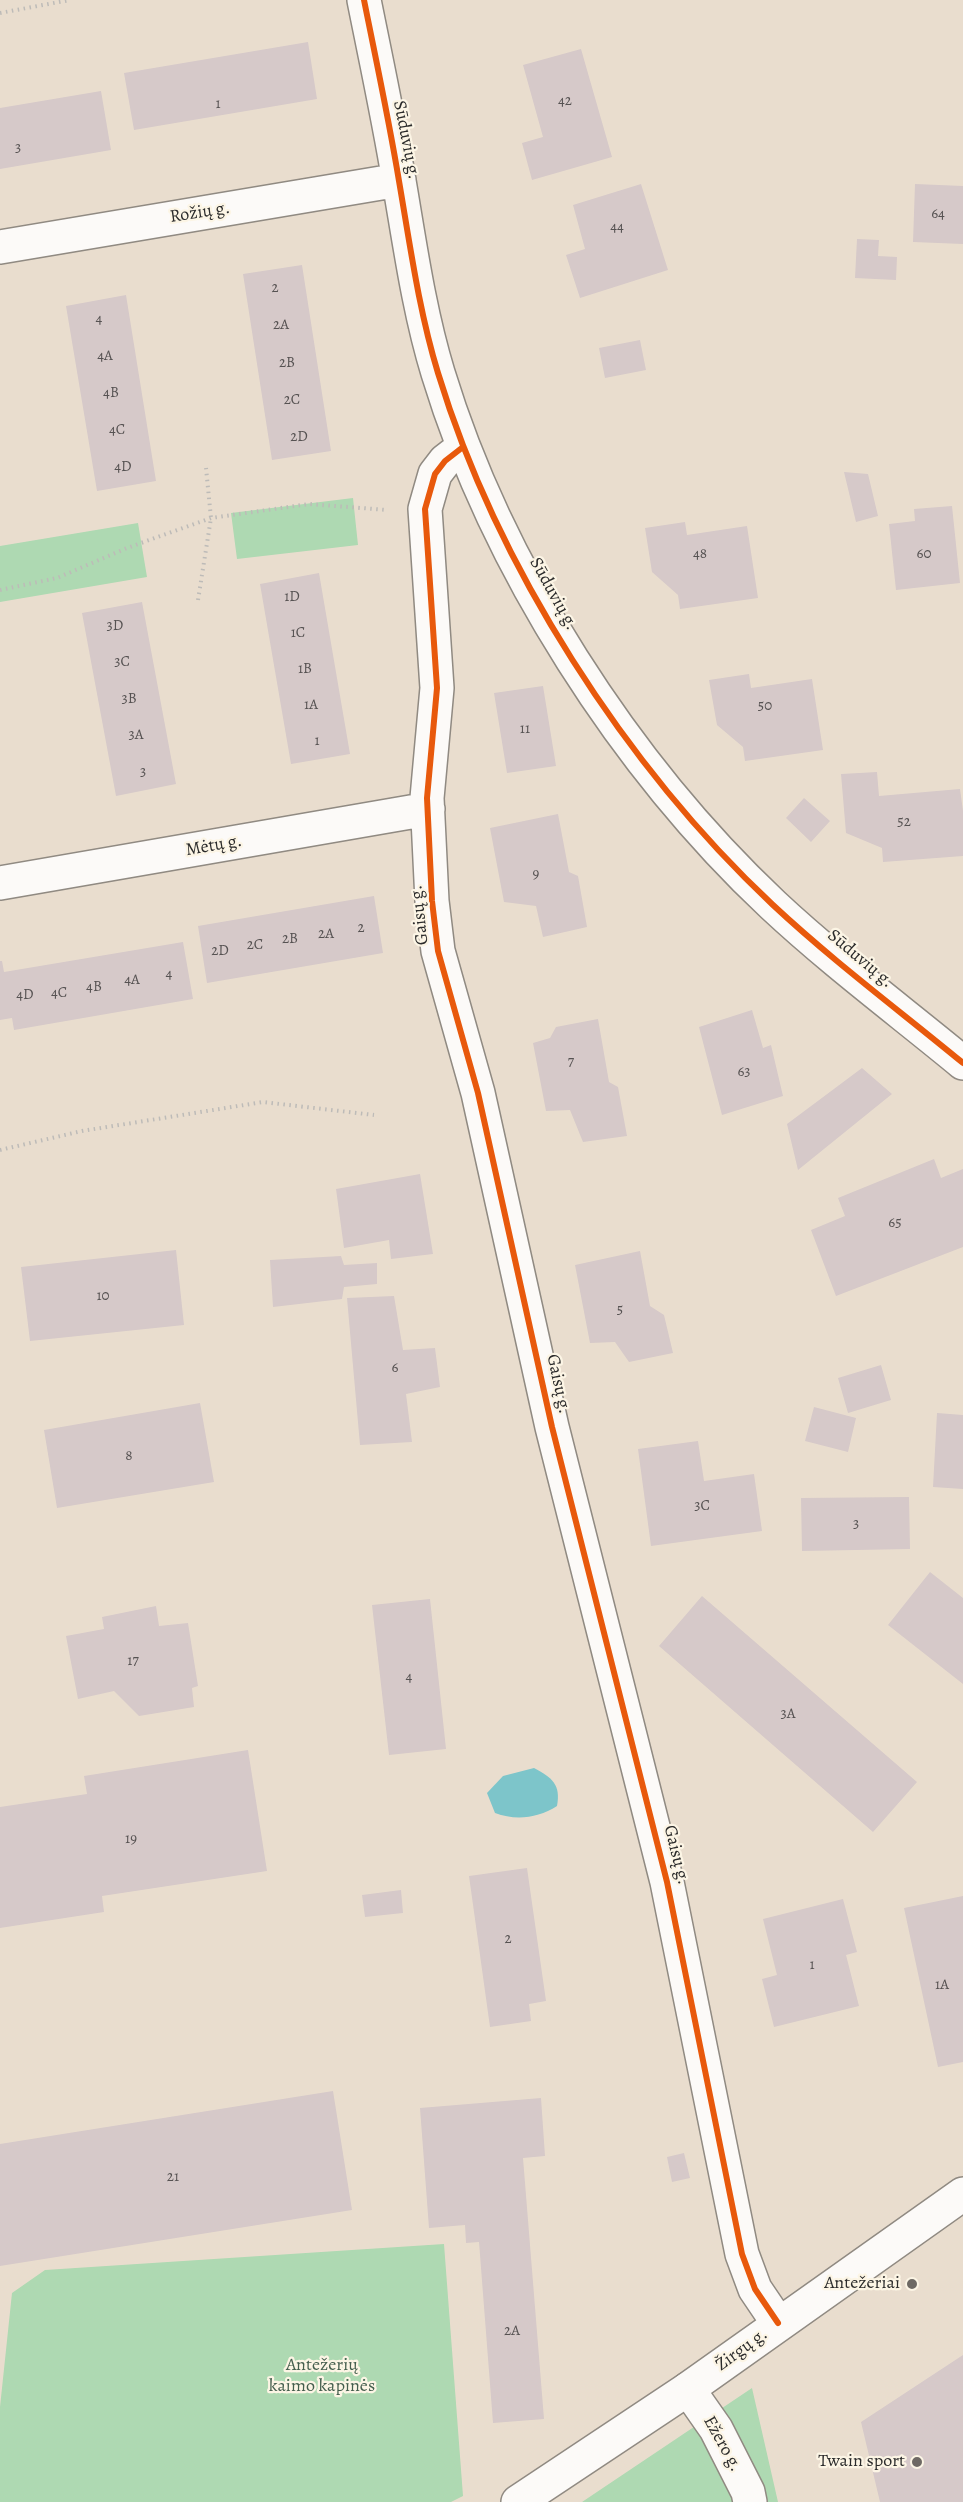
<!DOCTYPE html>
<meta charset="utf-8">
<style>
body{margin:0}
canvas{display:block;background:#e9ddce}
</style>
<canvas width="963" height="2502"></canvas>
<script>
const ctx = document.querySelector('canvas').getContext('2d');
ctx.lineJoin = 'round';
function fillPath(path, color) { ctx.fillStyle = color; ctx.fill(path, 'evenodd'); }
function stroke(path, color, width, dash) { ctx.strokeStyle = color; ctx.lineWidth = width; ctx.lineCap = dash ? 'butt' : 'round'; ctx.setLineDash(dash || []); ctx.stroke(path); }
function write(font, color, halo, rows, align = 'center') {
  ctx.font = font + ' Alegreya,serif'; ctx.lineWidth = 4.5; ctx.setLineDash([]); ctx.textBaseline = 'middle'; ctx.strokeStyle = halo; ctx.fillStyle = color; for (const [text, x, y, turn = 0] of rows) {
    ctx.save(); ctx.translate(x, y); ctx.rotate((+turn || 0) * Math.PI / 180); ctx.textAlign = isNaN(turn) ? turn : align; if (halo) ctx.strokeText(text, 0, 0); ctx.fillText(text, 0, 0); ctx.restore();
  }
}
fillPath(new Path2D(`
 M353,498L358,545L237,559L231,513Z
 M138,523L147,577L0,602V546Z
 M444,2244L463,2496L451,2502H0V2407L12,2293L45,2270Z
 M752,2388L778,2502H582Z`), '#aed9b2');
fillPath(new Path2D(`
 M534,1768C552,1778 561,1784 557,1806C538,1818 516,1821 495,1813L487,1793L503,1776Z`), '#7dc5ca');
fillPath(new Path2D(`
 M308,42L317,99L134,130L124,73Z
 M581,49L612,157L532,180L522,143L543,137L523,65Z
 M101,91L111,150L0,169V108Z
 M641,184L668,270L580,298L566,255L585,249L573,205Z
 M915,184L963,186V244L913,242Z
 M857,239L879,240L878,256L897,257L896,280L855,278Z
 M302,265L331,451L272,460L243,274Z
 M126,295L156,481L97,491L66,306Z
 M640,340L646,370L605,378L599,348Z
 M844,472L868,474L878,516L856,522Z
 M952,506L960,583L896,590L889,524L915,521L914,509Z
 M685,522L687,535L747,526L758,598L680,609L678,595L652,572L645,528Z
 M319,573L350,754L291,764L260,584Z
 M142,602L176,784L116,796L82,613Z
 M749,674L751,688L812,679L823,750L745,761L743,747L717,725L709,680Z
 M543,686L556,766L507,773L494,693Z
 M877,772L879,796L960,789L963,811V856L883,862L882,848L846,833L841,774Z
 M804,798L830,821L811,842L786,818Z
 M558,814L569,872L578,876L587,927L543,937L536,906L504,902L490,828Z
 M374,896L383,953L207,983L198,926Z
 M183,942L193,999L14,1030L12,1018L0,1020V961H2L4,972Z
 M752,1010L763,1048L771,1045L783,1096L722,1115L699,1027Z
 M598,1019L609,1082L618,1087L627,1136L583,1142L570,1110L546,1111L533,1043L550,1038L556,1027Z
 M862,1068L892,1094L798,1170L787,1124Z
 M934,1159L941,1178L963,1169V1247L836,1296L811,1230L845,1216L838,1198Z
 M420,1174L433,1254L391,1259L389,1240L344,1248L336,1189Z
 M176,1250L184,1325L30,1341L21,1267Z
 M640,1251L650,1306L664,1315L673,1353L629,1362L615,1342L590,1343L575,1265Z
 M341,1256L344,1265L377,1263V1284L344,1287L342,1299L273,1307L270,1260Z
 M394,1296L403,1350L435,1348L440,1387L406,1394L412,1442L360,1445L347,1298Z
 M881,1365L891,1400L848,1413L838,1378Z
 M200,1403L214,1482L57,1508L44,1430Z
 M814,1407L856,1418L848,1452L805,1441Z
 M937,1413L963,1415V1489L933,1487Z
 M698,1441L704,1481L754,1474L762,1531L651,1546L638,1449Z
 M909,1497L910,1549L802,1551L801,1498Z
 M930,1572L963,1598V1684L888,1625Z
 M702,1596L917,1782L873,1832L659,1646Z
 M430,1599L446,1749L389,1755L372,1605Z
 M156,1606L159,1626L188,1623L198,1686L192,1688L194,1707L139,1716L114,1691L78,1699L66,1636L104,1629L102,1617Z
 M248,1750L267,1871L102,1896L104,1912L0,1928V1807L87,1794L84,1776Z
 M527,1868L546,2001L529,2004L531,2021L490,2027L469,1876Z
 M401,1890L403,1913L365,1917L362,1895Z
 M963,1896V2062L938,2067L904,1908Z
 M843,1899L857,1952L846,1955L859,2006L774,2027L762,1979L777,1975L763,1919Z
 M333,2091L352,2210L0,2266V2144Z
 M541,2098L545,2156L523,2158L544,2419L493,2423L479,2242L466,2243L465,2225L429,2228L420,2108Z
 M684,2153L690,2178L672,2182L667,2157Z
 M963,2355V2502H880L861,2422Z`), '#d6c9c9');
const street = new Path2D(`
 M364,0C376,60 389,120 399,181C410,245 419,311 438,373C497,567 626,767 773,905C833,961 900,1011 963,1063
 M0,247L399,180
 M463,447L445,461L435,474L425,509L437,688L427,798L432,901L438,951L478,1093L552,1427L667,1882L742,2254L755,2289L778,2323
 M0,883L428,809
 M688,2389L716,2429L748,2492L750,2502`);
const secondary = new Path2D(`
 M518,2502L688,2389L963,2194`);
stroke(street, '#908a82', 36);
stroke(secondary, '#908a82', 36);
stroke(new Path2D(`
 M0,13L70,0
 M0,590L57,578L127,548L211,518L309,504L387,510
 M198,600L211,518L206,468
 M0,1150L82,1131L263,1102L374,1115`), '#bdbbb8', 4, [1.5, 4.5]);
stroke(street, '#fcfaf8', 33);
stroke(secondary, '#fcfaf8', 33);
stroke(new Path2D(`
 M364,0C376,60 389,120 399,181C410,245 419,311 438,373C497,567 626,767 773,905C833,961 900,1011 963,1063
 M463,447L445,461L435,474L425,509L437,688L427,798L432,901L438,951L478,1093L552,1427L667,1882L742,2254L755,2289L778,2323`), '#e8590c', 6);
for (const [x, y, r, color] of [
 [912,2284,6,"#6e6964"],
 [917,2462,6,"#6e6964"]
]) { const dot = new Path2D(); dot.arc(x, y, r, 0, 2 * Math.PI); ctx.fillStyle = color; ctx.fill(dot); stroke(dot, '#fcf5e5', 2); }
write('15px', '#565252', null, [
 ["42",565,101],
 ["1",218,104],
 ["3",18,148],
 ["64",938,214],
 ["44",617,227],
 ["2",275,288],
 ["4",99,319],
 ["2A",281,325],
 ["4A",105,356],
 ["2B",287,363],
 ["4B",111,393],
 ["2C",292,400],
 ["4C",117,430],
 ["2D",299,437],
 ["4D",123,467],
 ["48",700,554],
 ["60",924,554],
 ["1D",292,597],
 ["3D",115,626],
 ["1C",298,633],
 ["3C",122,662],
 ["1B",305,669],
 ["3B",129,699],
 ["1A",311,705],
 ["50",765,706],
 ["11",525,729],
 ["3A",136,735],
 ["1",317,741],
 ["3",143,772],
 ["52",904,822],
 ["9",536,874],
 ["2",361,928],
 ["2A",326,934],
 ["2B",290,939],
 ["2C",255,945],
 ["2D",220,951],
 ["4",169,974],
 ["4A",132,980],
 ["4B",94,987],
 ["4C",59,993],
 ["4D",25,995],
 ["7",571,1062],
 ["63",744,1072],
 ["65",895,1223],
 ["10",103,1296],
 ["5",620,1310],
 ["6",395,1368],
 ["8",129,1456],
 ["3C",702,1506],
 ["3",856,1524],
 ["17",133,1661],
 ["4",409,1677],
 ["3A",788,1714],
 ["19",131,1839],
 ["2",508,1939],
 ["1",812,1965],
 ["1A",942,1985],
 ["21",173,2177],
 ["2A",512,2331]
]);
write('18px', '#2b2b2b', '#fcf5e5', [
 ["Sūduvių g.",406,140,79],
 ["Rožių g.",200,213,-9],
 ["Sūduvių g.",553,594,61],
 ["Mėtų g.",214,846,-10],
 ["Gaisų g.",420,915,-96],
 ["Sūduvių g.",860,959,40],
 ["Gaisų g.",558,1384,78],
 ["Gaisų g.",676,1855,76],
 ["Žirgų g.",742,2350,-36],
 ["Ežero g.",722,2444,61]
]);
write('18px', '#2b2b2b', '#fcf5e5', [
 ["Antežeriai",900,2284],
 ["Twain sport",905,2462]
], 'right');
write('18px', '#445e4d', '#fcf5e5', [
 ["Antežerių",322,2366],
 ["kaimo kapinės",322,2387]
]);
</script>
